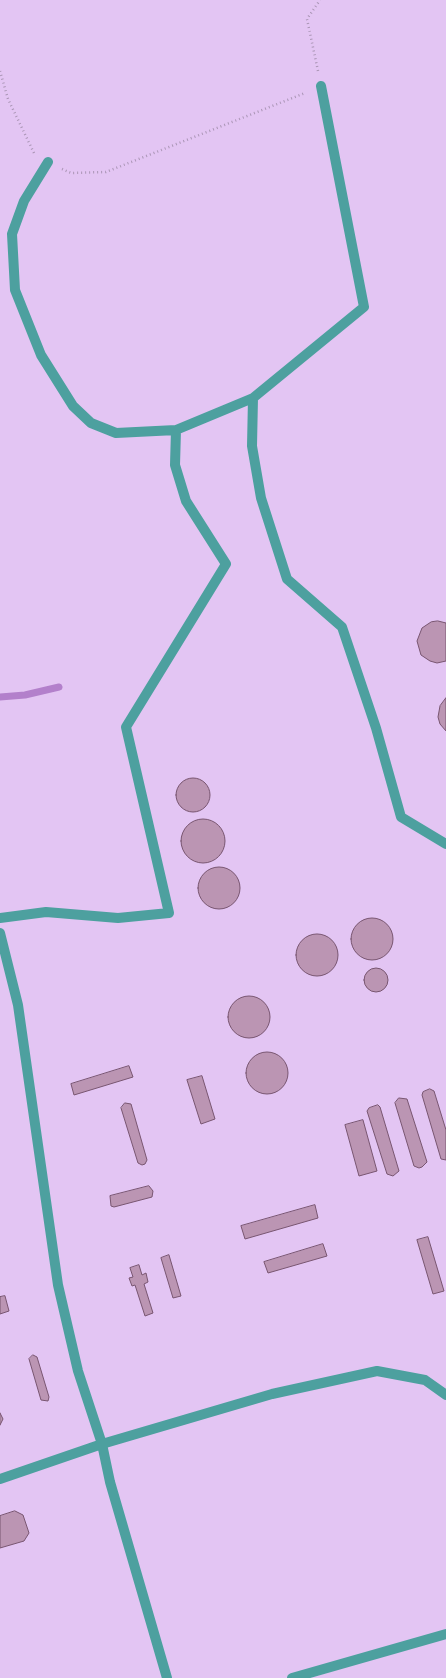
<!DOCTYPE html>
<style>
body{margin:0}
canvas{display:block;background:#edd2fb}
</style>
<canvas width="446" height="1678"></canvas>
<script>
const ctx = document.querySelector('canvas').getContext('2d');
ctx.lineJoin = 'round';
function fillPath(path, color) { ctx.fillStyle = color; ctx.fill(path, 'evenodd'); }
function stroke(path, color, width, dash) { ctx.strokeStyle = color; ctx.lineWidth = width; ctx.lineCap = dash ? 'butt' : 'round'; ctx.setLineDash(dash || []); ctx.stroke(path); }
fillPath(new Path2D(`
 M0,0H446V1678H0Z`), '#e3c5f3');
stroke(new Path2D(`
 M0,697L25,695L59,687`), '#b380cb', 7);
const building = new Path2D(`
 M438,621L446,623V661L437,663L430,661L421,655L417,641L422,628L431,622Z
 M446,698V731L440,724L438,717L440,706Z
 M176 795a17 17 0 1 1 34 0a17 17 0 1 1-34 0Z
 M181 841a22 22 0 1 1 44 0a22 22 0 1 1-44 0Z
 M198 888a21 21 0 1 1 42 0a21 21 0 1 1-42 0Z
 M351 939a21 21 0 1 1 42 0a21 21 0 1 1-42 0Z
 M296 955a21 21 0 1 1 42 0a21 21 0 1 1-42 0Z
 M364 980a12 12 0 1 1 24 0a12 12 0 1 1-24 0Z
 M228 1017a21 21 0 1 1 42 0a21 21 0 1 1-42 0Z
 M246 1073a21 21 0 1 1 42 0a21 21 0 1 1-42 0Z
 M129,1066L133,1077L74,1095L71,1084Z
 M202,1076L215,1119L201,1124L187,1080Z
 M430,1089L434,1091L446,1130V1160L441,1159L422,1095L423,1092Z
 M399,1098L407,1099L427,1162L422,1167L419,1168L414,1166L395,1103Z
 M125,1103L131,1104L147,1160L145,1164L142,1165L138,1163L121,1108Z
 M378,1105L380,1107L399,1171L393,1176L387,1174L367,1111L369,1108Z
 M363,1120L377,1171L359,1176L345,1125Z
 M149,1186L153,1191L152,1197L114,1207L111,1206L110,1196Z
 M315,1205L318,1218L245,1239L241,1226Z
 M428,1237L444,1291L433,1294L417,1240Z
 M323,1244L327,1256L268,1273L264,1262Z
 M169,1255L181,1296L173,1298L161,1258Z
 M139,1265L142,1275L146,1273L148,1282L144,1284L153,1313L145,1316L135,1285L132,1286L129,1278L133,1277L130,1268Z
 M5,1296L9,1311L0,1314V1297Z
 M33,1355L37,1357L49,1397L48,1401L41,1400L29,1359Z
 M0,1413L3,1419L0,1425Z
 M15,1511L23,1515L29,1533L24,1541L0,1548V1516Z`);
fillPath(building, '#bb95b3');
stroke(building, '#795671', 1);
stroke(new Path2D(`
 M0,71L8,99L34,153
 M318,71L307,19L320,0
 M62,169L71,173L106,172L305,93`), '#ab96b6', 2.5, [1, 3]);
stroke(new Path2D(`
 M321,86L364,307L253,398L252,446L261,498L287,579L342,627L376,728L401,817L446,844
 M48,162L24,201L12,234L15,290L41,355L73,406L91,423L116,433L176,430
 M0,918L46,912L118,918L169,913L126,727L226,564L186,501L175,465L176,430L253,398
 M0,933L18,1005L58,1285L78,1371L102,1444L0,1479
 M167,1678L110,1482L102,1444L272,1394L377,1371L425,1380L446,1395
 M292,1678L446,1634`), '#4da09f', 10);
</script>
